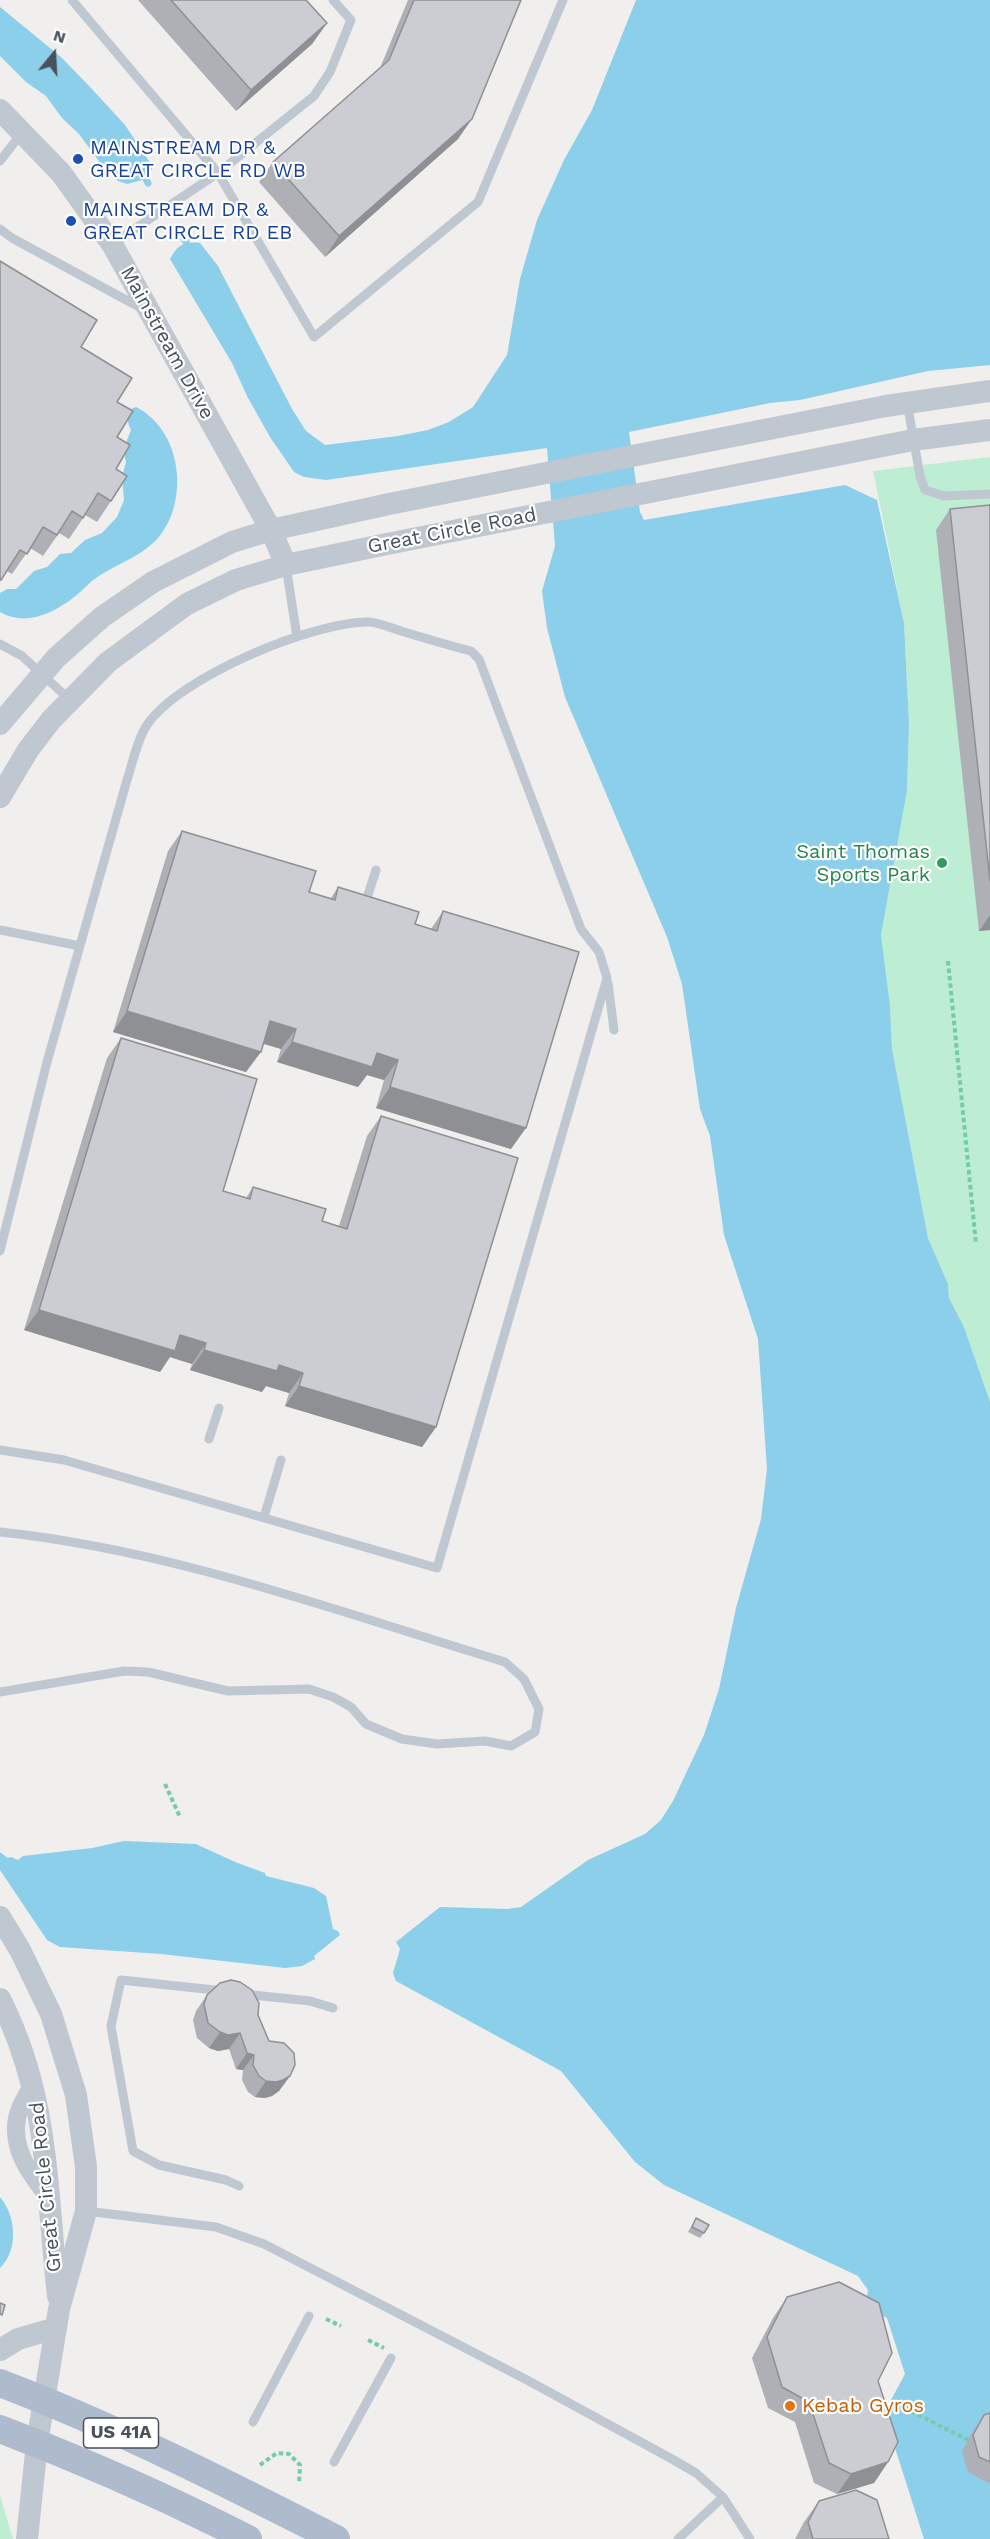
<!DOCTYPE html>
<style>
body{margin:0}
#map{position:relative;width:990px;height:2539px;overflow:hidden;background:#f1eeee;font-family:"Work Sans",sans-serif}
canvas{display:block}
.north{position:absolute;left:24px;top:24px;width:60px;height:60px;-webkit-text-stroke:4px #fff;paint-order:stroke;rotate:18deg;font-size:16px;font-weight:700;line-height:24px;text-align:center;color:#47505b}
.north::after{content:'';display:block;margin:auto;width:21px;height:27px;background:#47505b;clip-path:polygon(50% 0,100% 100%,50% 72%,0 100%)}
</style>
<div id="map">
<canvas width="990" height="2539"></canvas>
<div class="north">N</div>
</div>
<script>
const ctx = document.querySelector('canvas').getContext('2d');
ctx.lineJoin = 'round';
function fillPath(path, color) { ctx.fillStyle = color; ctx.fill(path, 'evenodd'); }
function stroke(path, color, width, dash) { ctx.strokeStyle = color; ctx.lineWidth = width; ctx.lineCap = dash ? 'butt' : 'round'; ctx.setLineDash(dash || []); ctx.stroke(path); }
function write(font, color, halo, rows, align = 'center') {
  ctx.font = font + ' "Work Sans",sans-serif'; ctx.lineWidth = 4.5; ctx.setLineDash([]); ctx.textBaseline = 'middle'; ctx.strokeStyle = halo; ctx.fillStyle = color; for (const [text, x, y, turn = 0] of rows) {
    ctx.save(); ctx.translate(x, y); ctx.rotate((+turn || 0) * Math.PI / 180); ctx.textAlign = isNaN(turn) ? turn : align; if (halo) ctx.strokeText(text, 0, 0); ctx.fillText(text, 0, 0); ctx.restore();
  }
}
fillPath(new Path2D(`
 M990,457V1402L964,1327L949,1298L948,1284L928,1238L892,1049L890,1005L881,935L907,791L909,724L904,623L873,471Z
 M0,2495L13,2539H0Z`), '#bdeed4');
fillPath(new Path2D(`
 M636,0H990V365L928,371L800,400L770,403L629,432L640,512L644,520L845,485L877,500L904,623L909,724L907,791L881,935L890,1005L892,1049L928,1238L948,1284L949,1298L964,1327L990,1402V2539H924L884,2413L905,2374L887,2318L865,2307L868,2290L858,2276L664,2185L635,2162L561,2071L396,1981L393,1973L400,1949L396,1942L440,1907L507,1909L521,1907L588,1860L645,1834L661,1820L673,1801L704,1735L719,1689L736,1608L761,1519L767,1469L758,1339L724,1235L710,1136L700,1109L682,984L667,937L565,697L547,628L542,591L555,546L547,448L326,480L304,477L294,472L270,437L248,398L232,363L170,259C177,245 185,241 200,243L218,266L292,409L306,431L325,445L398,436L428,430L449,422L473,407L507,355L520,279L537,220L564,160L592,110Z
 M0,7L61,57L91,88L125,125L153,167L146,179L127,184L118,181L101,164L79,134L62,118L46,96L26,82L0,56Z
 M136,407C182,430 190,501 158,538C141,557 116,564 96,578C90,582 85,588 79,593C58,611 27,628 0,612V593L7,589H16L34,571L47,567L60,554L71,553L85,540L102,533L117,517L124,500L122,477L126,462L123,450L131,430C127,421 124,411 136,407Z
 M124,1841L196,1844L235,1862L265,1873L266,1876L314,1888L326,1896L333,1929L338,1931L340,1935L314,1956L315,1959L302,1966L285,1968L161,1954L60,1947L47,1940L0,1870V1852L8,1858L11,1857L18,1860L23,1856L92,1848Z
 M0,2197C16,2216 19,2250 0,2268Z`), '#8bcfea');
stroke(new Path2D(`
 M146,179L148,183
 M184,238L186,242`), '#8bcfea', 7);
stroke(new Path2D(`
 M948,961L976,1244
 M165,1784L180,1817
 M326,2319L341,2326
 M368,2340L384,2348
 M891,2401L968,2440
 M260,2465L277,2453L289,2454L300,2465L299,2484`), '#76cba8', 4, [4.5, 3]);
stroke(new Path2D(`
 M72,0L218,173L314,337L478,202L563,0
 M0,161L21,134
 M0,229L12,238L141,308
 M112,244L218,173L314,96L330,72L351,20L333,0
 M907,402L920,476L925,490L944,496L990,494
 M286,566L297,637
 M0,644L22,656L70,700
 M366,901L376,870
 M0,930L80,946
 M608,983L614,1030
 M0,1251L47,1062L127,780C133,762 137,740 147,725C179,677 314,621 370,622C380,623 391,628 401,631C424,638 447,645 471,651L479,659L581,929L599,952L607,978L437,1568L64,1460L0,1450
 M209,1439L219,1408
 M264,1517L281,1460
 M0,1532C173,1550 339,1612 505,1662L524,1679L539,1709L535,1732L511,1746L485,1741L437,1744L402,1739L366,1724L351,1707L333,1697L309,1689L228,1691L148,1672L124,1671L0,1692
 M224,1991L121,1980L111,2026L133,2151L159,2165L226,2180L239,2186
 M243,1994L310,2001L333,2008
 M86,2211L216,2227L264,2244L527,2380L672,2459L696,2473L723,2497
 M253,2422L309,2316
 M334,2462L391,2358
 M678,2539L723,2497L750,2539`), '#bfc7d0', 9);
stroke(new Path2D(`
 M33,2084C28,2094 19,2106 17,2118C11,2150 31,2175 49,2198`), '#bfc7d0', 18);
stroke(new Path2D(`
 M0,110L61,173L112,244L271,530L286,565
 M0,724L56,658L102,617L153,582L232,542L271,530L389,504L566,469L886,406L990,391
 M0,797L28,750L51,720L108,662L187,604L236,580L286,565L387,544L913,440L990,430
 M0,1917L20,1950L51,2014L76,2095L86,2167V2211L59,2309L37,2443L27,2539
 M0,1999C50,2097 46,2191 58,2296
 M0,2350L18,2339L56,2328`), '#bfc7d0', 22);
stroke(new Path2D(`
 M0,2383C116,2427 226,2483 336,2539
 M0,2429C84,2461 168,2498 248,2539`), '#aebbcd', 28);
fillPath(new Path2D(`
 M138,0H306L327,23L312,44L236,111Z
 M408,0H521L458,139L325,257L259,182L273,162L380,68Z
 M0,261L81,347L117,402L116,469L111,501L97,522L85,515L69,539L59,533L43,556L30,548L12,574L7,571L0,582Z
 M990,505V930L979,931L936,530L950,509Z
 M182,831L309,892L331,898L338,887L415,924L431,929L443,911L511,1149L376,1108L384,1080L367,1075L358,1087L277,1062L281,1049L263,1044L246,1072L113,1032L168,851Z
 M121,1038L223,1191L246,1198L253,1187L322,1221L339,1226L367,1136L381,1116L436,1427L422,1447L285,1406L289,1393L266,1386L262,1392L190,1370L192,1364L170,1357L160,1372L24,1330L107,1058Z
 M207,1995L258,2015L269,2041L290,2076L279,2091L272,2096L265,2098L255,2097L248,2092L242,2080L243,2070L236,2069L229,2049L218,2051L209,2048L197,2038L193,2020L196,2011Z
 M696,2218L704,2233L700,2238L688,2232Z
 M787,2297L878,2381L888,2462L874,2483L837,2494L814,2483L795,2422L768,2408L752,2358L773,2318Z
 M990,2413V2482L988,2483L968,2472L962,2451L973,2431L984,2415Z
 M819,2501L889,2539H795L804,2522Z`), '#afb0b5');
fillPath(new Path2D(`
 M327,23L312,44L236,111L251,90Z
 M472,119L458,139L325,257L339,236Z
 M990,915V930L979,931Z
 M127,1011L261,1052L246,1072L113,1032Z
 M270,1021L296,1029L281,1049L256,1041Z
 M292,1042L377,1053L398,1060L384,1080L367,1075L358,1087L277,1062Z
 M390,1087L526,1128L511,1149L376,1108Z
 M39,1310L180,1335L206,1343L192,1364L170,1357L160,1372L24,1330Z
 M204,1350L279,1365L303,1373L289,1393L266,1386L262,1392L190,1370Z
 M299,1386L436,1427L422,1447L285,1406Z
 M220,2032L240,2033L229,2049L218,2051L209,2048Z
 M247,2053L254,2055L243,2070L236,2069Z
 M290,2076L279,2091L272,2096L265,2098L255,2097L266,2081Z
 M888,2462L874,2483L837,2494L851,2474Z`), '#8e9094');
const building = new Path2D(`
 M171,0H306L327,23L251,90Z
 M414,0H521L472,119L339,236L273,162L389,60Z
 M0,261L97,320L81,347L132,378L117,402L133,411L117,437L130,445L116,469L127,476L111,501L98,493L83,518L72,511L57,535L43,527L27,554L20,550L1,580L0,579Z
 M990,505V881L950,509Z
 M182,831L316,871L309,892L335,900L338,887L419,912L415,924L437,931L443,911L579,952L526,1128L390,1087L398,1060L377,1053L372,1067L292,1042L296,1029L270,1021L261,1052L127,1011Z
 M121,1038L257,1079L223,1191L250,1199L253,1187L326,1209L322,1221L347,1229L381,1116L518,1158L436,1427L299,1386L303,1373L279,1365L277,1371L204,1350L206,1343L180,1335L175,1351L39,1310Z
 M231,1980L240,1982L252,1990L259,2003L258,2015L269,2041L284,2043L294,2053L295,2065L290,2076L283,2080L276,2082L266,2081L259,2076L253,2065L254,2055L247,2053L240,2033L228,2035L220,2032L208,2023L204,2004L207,1995L220,1983Z
 M696,2218L709,2225L704,2233L692,2227Z
 M839,2282L879,2303L892,2353L878,2381L898,2442L888,2462L851,2474L829,2463L809,2402L782,2387L767,2337L787,2297Z
 M0,2303L5,2305L2,2315L0,2314Z
 M990,2413V2462L979,2457L973,2435L984,2415Z
 M856,2490L877,2500L889,2539H813L808,2522L819,2501Z`);
fillPath(building, '#cbcdd3');
stroke(building, '#8e9094', 1.5);
for (const [x, y, r, color] of [
 [78,159,6,"#1a4fb4"],
 [71,221,6,"#1a4fb4"],
 [942,863,6,"#2e9e5b"],
 [790,2406,6,"#e8710a"]
]) { const dot = new Path2D(); dot.arc(x, y, r, 0, 2 * Math.PI); ctx.fillStyle = color; ctx.fill(dot); stroke(dot, '#fff', 2); }
for (const [x, y, w] of [
 [121,2433,75]
]) { const box = new Path2D(); box.roundRect(x - w / 2, y - 15, w, 30, 4.5); ctx.fillStyle = '#fff'; ctx.fill(box); stroke(box, '#47505b', 1.5); }
write('bold 18px', '#47505b', null, [
 ["US 41A",121,2433]
]);
write('20px', '#164399', '#fff', [
 ["MAINSTREAM DR &",90,148],
 ["GREAT CIRCLE RD WB",90,171],
 ["MAINSTREAM DR &",83,210],
 ["GREAT CIRCLE RD EB",83,233]
], 'left');
write('20px', '#47505b', '#fff', [
 ["Mainstream Drive",167,343,61],
 ["Great Circle Road",452,531,-11],
 ["Great Circle Road",46,2187,-96]
]);
write('20px', '#27864d', '#fff', [
 ["Saint Thomas",930,852],
 ["Sports Park",930,875]
], 'right');
write('20px', '#c56008', '#fff', [
 ["Kebab Gyros",802,2406]
], 'left');
</script>
